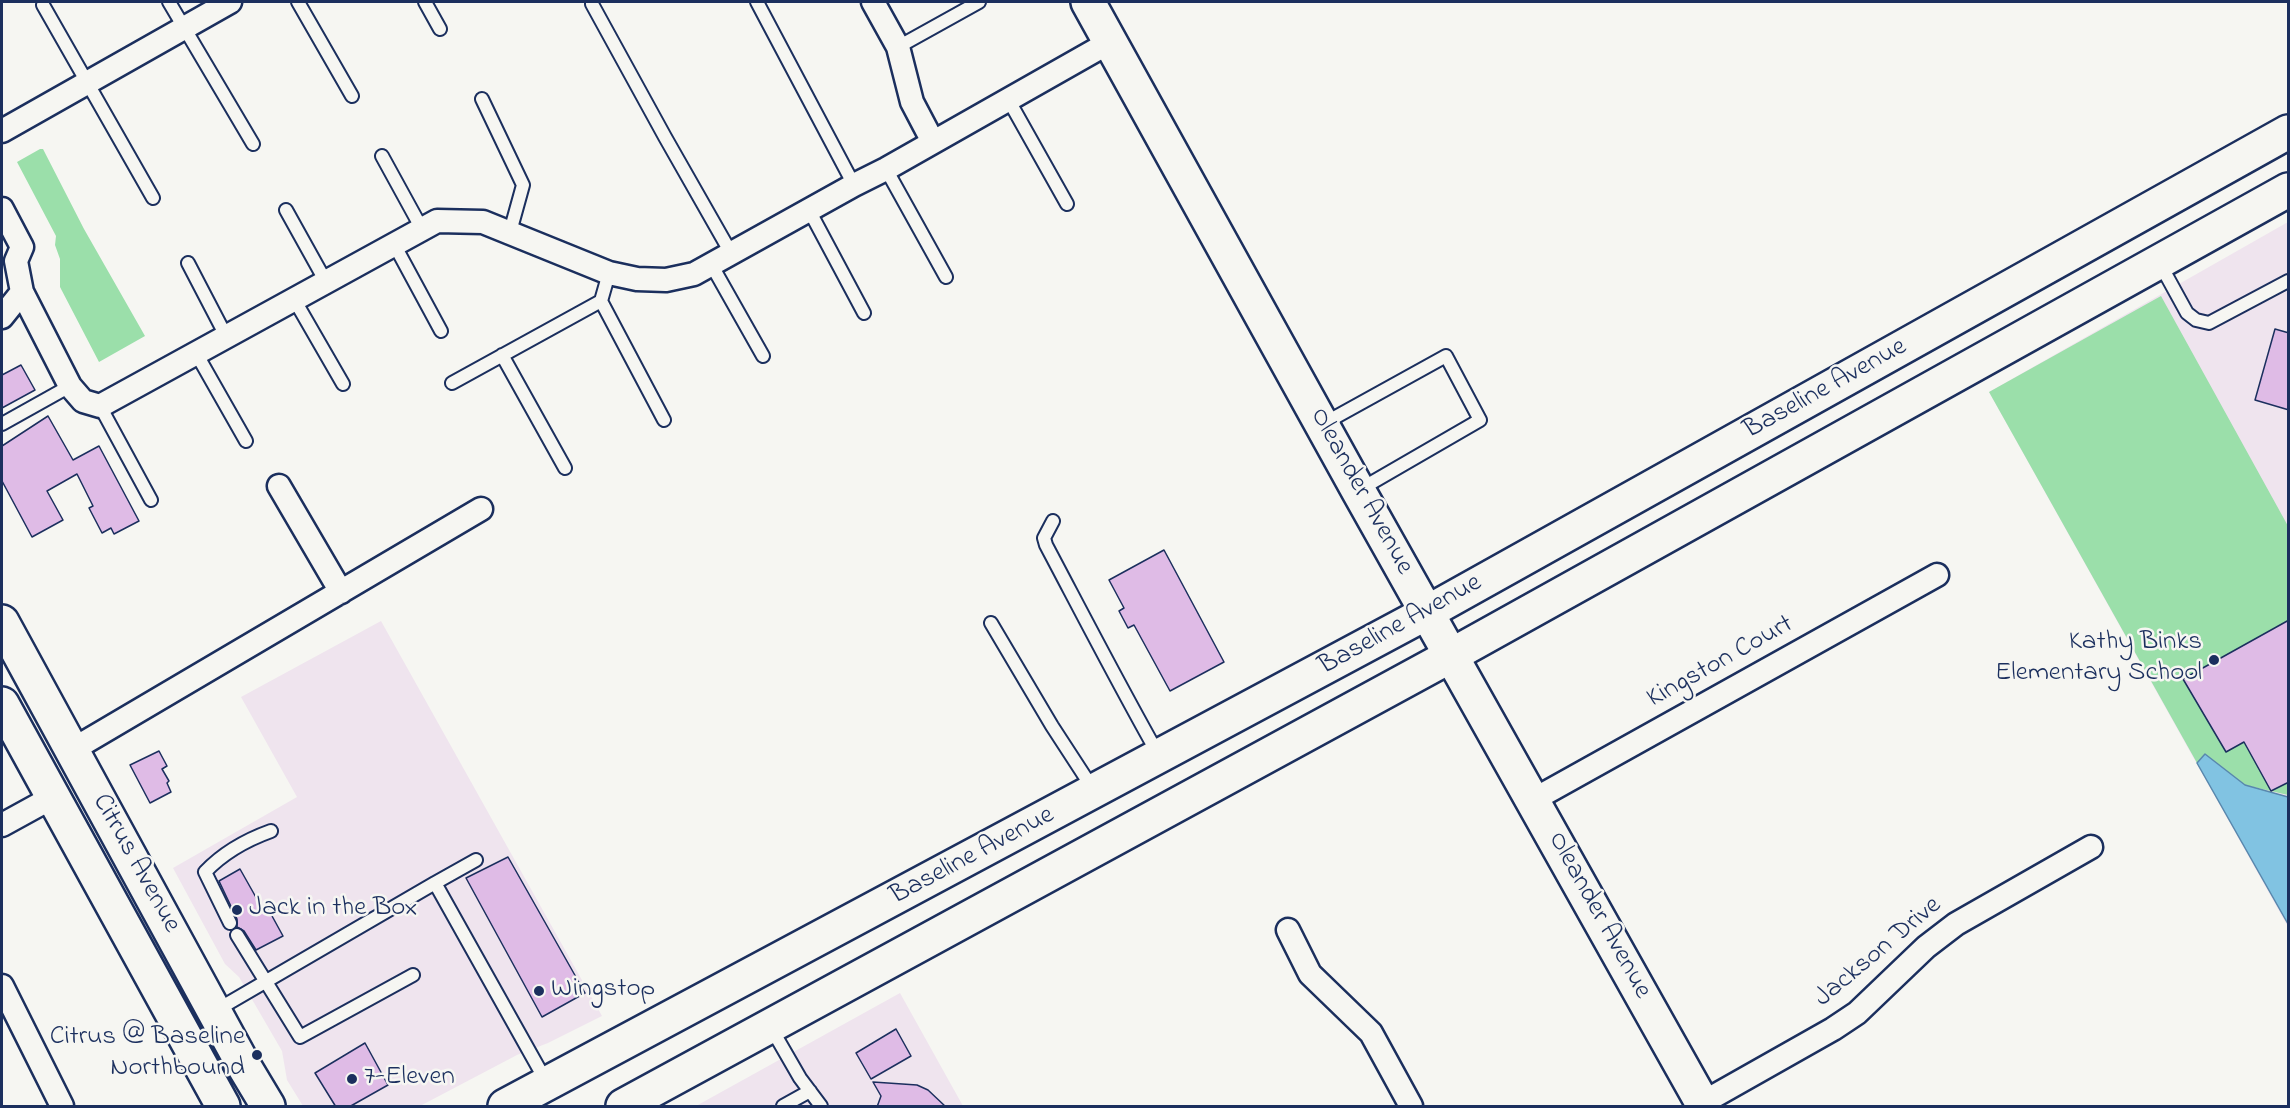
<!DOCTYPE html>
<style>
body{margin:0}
#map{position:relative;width:2290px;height:1108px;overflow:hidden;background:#f6f6f2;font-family:"Indie Flower",sans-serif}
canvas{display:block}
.frame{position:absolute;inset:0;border:3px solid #1b2f5e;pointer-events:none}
</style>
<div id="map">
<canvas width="2290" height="1108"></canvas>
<div class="frame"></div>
</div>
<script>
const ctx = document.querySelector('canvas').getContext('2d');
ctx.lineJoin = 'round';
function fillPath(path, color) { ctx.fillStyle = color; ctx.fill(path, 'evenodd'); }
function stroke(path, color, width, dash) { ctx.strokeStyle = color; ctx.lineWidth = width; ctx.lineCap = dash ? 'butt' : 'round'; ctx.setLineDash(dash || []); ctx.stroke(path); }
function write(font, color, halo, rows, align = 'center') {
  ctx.font = font + ' "Indie Flower",sans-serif'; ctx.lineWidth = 5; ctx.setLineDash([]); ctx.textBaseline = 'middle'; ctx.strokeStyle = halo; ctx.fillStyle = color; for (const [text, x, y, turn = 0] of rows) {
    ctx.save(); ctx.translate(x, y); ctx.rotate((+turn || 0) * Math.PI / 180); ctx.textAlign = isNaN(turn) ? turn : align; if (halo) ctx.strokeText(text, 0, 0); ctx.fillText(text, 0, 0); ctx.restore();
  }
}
fillPath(new Path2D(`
 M2288,222V927L1989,392Z
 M381,621L602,1016L548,1043L517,1055L420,1106H303L287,1080L282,1051L239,977L225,964L173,868L297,797L241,697Z
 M900,993L963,1106H696Z`), '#efe4ee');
fillPath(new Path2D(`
 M40,149H43L84,229L145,336L99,362L60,287V259L55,245L56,236L17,162Z
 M2161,296L2288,526V795L2245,785L2205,754L2197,763L1989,392Z`), '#9bdfaa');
const water = new Path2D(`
 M2205,754L2245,785L2288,797V924L2197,763Z`);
fillPath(water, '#81c3e2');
stroke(water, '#5888ad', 1.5);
const building = new Path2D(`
 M2275,329L2289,333V410L2255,400Z
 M21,365L35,390L2,408V375Z
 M48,416L73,460L99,446L139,521L114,534L111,528L102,533L89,508L93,506L77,474L47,491L63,520L32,537L2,481V446Z
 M1164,550L1224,662L1170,691L1134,625L1128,628L1119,611L1124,608L1109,580Z
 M2289,620V782L2271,791L2244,742L2226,752L2183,679Z
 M159,751L167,766L162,769L169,781L167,783L171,792L150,803L130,765Z
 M508,857L585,993L542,1017L466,878Z
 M240,869L262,908L266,905L283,936L256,950L244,931L237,927V919L219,881Z
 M896,1029L911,1056L871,1079L856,1053Z
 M365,1043L388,1085L349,1107H336L315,1073Z
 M873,1082L917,1085L928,1090L946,1107H877L881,1096Z`);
fillPath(building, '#dfbbe6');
stroke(building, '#1b2f5e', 1.5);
const lane = new Path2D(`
 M169,2L253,144
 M298,2L352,96
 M425,2L440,29
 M757,2L854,185
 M592,4L665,137L731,253
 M43,5L153,198
 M898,47L979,2
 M482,99L523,185L510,232
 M1008,99L1067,204
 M382,156L422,229
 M886,169L946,277
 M286,210L326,282
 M809,210L864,313
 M394,244L441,331
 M2159,262L2187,313L2196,320L2209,323L2288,281
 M188,263L226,336
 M711,264L763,356
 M294,299L343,384
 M601,301L664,420
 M196,353L246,441
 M502,355L565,468
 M452,383L601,301L609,273
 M100,406L151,500
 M2,424L70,386
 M1323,424L1446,356L1480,420L1359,490
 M1053,521L1044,538L1046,545C1083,615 1119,685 1158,754
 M991,623L1052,726L1093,789
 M435,883L476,860
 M230,923L205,872C224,852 246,840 271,831
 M237,935L300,1037L413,975
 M215,1011L435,883L547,1083
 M770,1026L800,1078L821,1106
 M783,1106L810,1091`);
const street = new Path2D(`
 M873,2L898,47L912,102L933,142
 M2,131L230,2
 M2,209L22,247L16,261L22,292L70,386L83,401L100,406L437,221L483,222L609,273L637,279L666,280L694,274L854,185L886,169L1110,42
 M2,317L22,292
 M279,486L341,592
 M72,750L481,509
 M1533,800L1937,575
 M2,825L53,797
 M1288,930L1310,974L1371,1033L1411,1106
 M2,986L62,1106
 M1702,1103L1833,1029L1857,1013L1926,947L1956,924L2091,847`);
const secondary = new Path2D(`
 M1088,2L1358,490L1704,1106
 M2,622L244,1066L268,1106
 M2,704L223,1106`);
const primary = new Path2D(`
 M505,1106L1428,612L2288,132
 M623,1106L1452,655L2288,190`);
stroke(lane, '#1b2f5e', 16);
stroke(street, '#1b2f5e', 27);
stroke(secondary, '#1b2f5e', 38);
stroke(primary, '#1b2f5e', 38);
stroke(lane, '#f6f6f2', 12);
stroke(street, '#f6f6f2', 22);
stroke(secondary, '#f6f6f2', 33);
stroke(primary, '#f6f6f2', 33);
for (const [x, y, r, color] of [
 [2214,660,6,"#1b2f5e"],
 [237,910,6,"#1b2f5e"],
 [539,991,6,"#1b2f5e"],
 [257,1055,6,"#1b2f5e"],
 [352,1079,6,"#1b2f5e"]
]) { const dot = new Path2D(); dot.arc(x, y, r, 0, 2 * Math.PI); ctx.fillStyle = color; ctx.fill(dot); stroke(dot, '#f6f6f2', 2); }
write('27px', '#1b2f5e', '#f6f6f2', [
 ["Baseline Avenue",1826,390,-29],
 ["Oleander Avenue",1360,492,61],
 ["Baseline Avenue",1401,626,-29],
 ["Kingston Court",1721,663,-29],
 ["Baseline Avenue",973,857,-28],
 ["Citrus Avenue",135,864,61],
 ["Oleander Avenue",1598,916,61],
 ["Jackson Drive",1879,953,-40]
]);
write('27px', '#1b2f5e', '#f6f6f2', [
 ["Kathy Binks",2202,644,"right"],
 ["Elementary School",2202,675,"right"],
 ["Jack in the Box",249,910],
 ["Wingstop",551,991],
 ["Citrus @ Baseline",245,1039,"right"],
 ["Northbound",245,1070,"right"],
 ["7-Eleven",364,1079]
], 'left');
</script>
